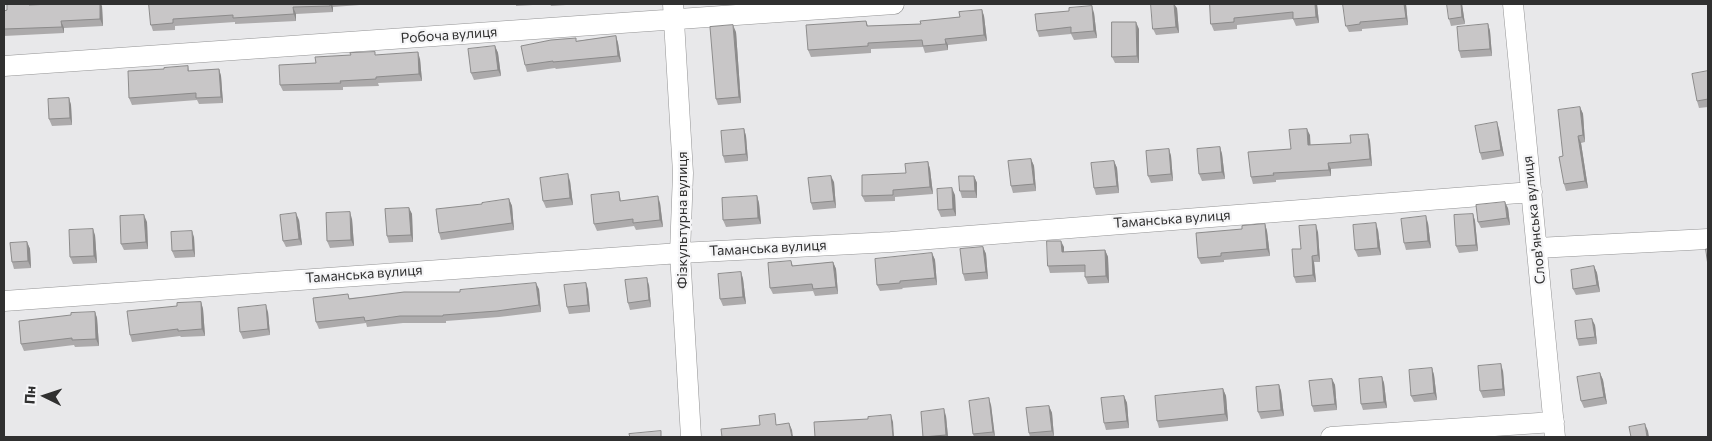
<!DOCTYPE html>
<meta charset="utf-8">
<style>
body{margin:0}
#map{position:relative;width:1712px;height:441px;overflow:hidden;background:#e8e8ea;font-family:Commissioner,sans-serif}
canvas{display:block}
.frame{position:absolute;inset:0;border:5px solid #303030;pointer-events:none}
.north{position:absolute;left:20px;top:371px;width:50px;height:50px;-webkit-text-stroke:4px #f5f5f7;paint-order:stroke;rotate:274deg;font-size:14px;font-weight:700;line-height:20px;text-align:center;color:#303030}
.north::after{content:'';display:block;margin:auto;width:18px;height:22px;background:#303030;clip-path:polygon(50% 0,100% 100%,50% 72%,0 100%)}
</style>
<div id="map">
<canvas width="1712" height="441"></canvas>
<div class="frame"></div>
<div class="north">Пн</div>
</div>
<script>
const ctx = document.querySelector('canvas').getContext('2d');
ctx.lineJoin = 'round';
function stroke(path, color, width, dash) { ctx.strokeStyle = color; ctx.lineWidth = width; ctx.lineCap = dash ? 'butt' : 'round'; ctx.setLineDash(dash || []); ctx.stroke(path); }
function fillPath(path, color) { ctx.fillStyle = color; ctx.fill(path, 'evenodd'); }
function write(font, color, halo, rows, align = 'center') {
  ctx.font = font + ' Commissioner,sans-serif'; ctx.lineWidth = 4.5; ctx.setLineDash([]); ctx.textBaseline = 'middle'; ctx.strokeStyle = halo; ctx.fillStyle = color; for (const [text, x, y, turn = 0] of rows) {
    ctx.save(); ctx.translate(x, y); ctx.rotate((+turn || 0) * Math.PI / 180); ctx.textAlign = isNaN(turn) ? turn : align; if (halo) ctx.strokeText(text, 0, 0); ctx.fillText(text, 0, 0); ctx.restore();
  }
}
const street = new Path2D(`
 M673,4L683,173L680,253L691,437
 M1513,4L1555,437
 M4,66L894,4
 M1537,248L1708,239
 M4,301L680,253L891,242L1532,192
 M1331,437L1554,422`);
stroke(street, '#939394', 21);
stroke(street, '#fff', 20);
fillPath(new Path2D(`
 M29,4L30,5L102,6L103,26L64,28V33L4,36V11L7,10Z
 M149,4H373L333,7V12L296,14V21L235,24V22L175,26V30L153,31L151,25Z
 M516,4H581L551,6L550,4L516,6Z
 M1210,4H1317L1319,23L1296,26L1293,19L1237,25V29L1214,31L1211,24Z
 M1406,4L1408,25L1362,29V31L1349,32L1346,26Z
 M1462,4L1465,24L1451,26L1449,19Z
 M1177,8L1179,33L1156,35L1153,29Z
 M982,10L984,16L987,41L948,45V50L925,53L923,47L871,49V53L811,57L808,50L866,21L868,26L921,24L960,17Z
 M1069,11L1094,13L1097,38L1074,40L1071,34L1039,37L1037,31Z
 M1488,24L1490,31L1492,56L1461,58L1459,51Z
 M1139,29V63H1115L1112,57Z
 M736,32L741,103L718,105L716,99Z
 M616,36L618,43L621,62L556,69L555,68L527,72L525,65L577,41Z
 M495,46L498,53L501,76L474,80L471,73Z
 M376,55L420,59L422,81L378,83L379,86L343,87V90L283,91L280,85L316,63Z
 M188,66L189,71L219,69L221,76L223,103L199,104L197,100L132,105L129,98L164,69Z
 M1708,71V107L1699,108L1697,101Z
 M69,98L71,105L72,125L52,126L49,119Z
 M1580,107L1583,114L1585,142L1581,143L1588,188L1566,191L1564,184L1563,156Z
 M744,129L746,136L748,161L725,163L723,156Z
 M1499,129L1504,156L1482,160L1480,153Z
 M1368,134L1370,141L1372,166L1331,169V176L1276,180V182L1253,184L1251,177L1310,135V145L1351,143Z
 M1220,147L1222,154L1225,179L1202,181L1199,174Z
 M1169,149L1171,156L1173,181L1151,183L1148,176Z
 M1031,159L1034,166L1036,191L1013,193L1011,186Z
 M1114,161L1117,168L1119,193L1096,195L1094,188Z
 M928,162L930,169L933,194L895,197V201L865,202L862,196Z
 M974,176L977,183V198H962L960,191Z
 M570,181L573,205L546,208L543,201Z
 M834,182L836,208L813,210L811,203Z
 M619,192L621,201L660,203L663,227L636,230L634,226L597,231L594,224Z
 M955,195L956,216L941,217L938,210Z
 M757,196L759,203L761,224L726,227L723,220Z
 M509,199L512,206L514,230L441,240L439,233Z
 M409,208L412,214L413,242L389,243L387,236Z
 M1508,208L1510,225L1481,228L1478,222Z
 M1473,214L1475,221L1478,251L1459,253L1456,246Z
 M352,219L354,246L330,248L327,241Z
 M299,220L302,245L286,247L283,241Z
 M147,222L148,249L124,250L121,244Z
 M1428,223L1431,248L1406,250L1404,243Z
 M1265,224L1267,231L1270,256L1224,260V262L1201,264L1198,258L1242,229Z
 M1378,230L1381,255L1358,257L1355,250Z
 M1318,232L1320,262H1314L1316,282L1296,283L1294,277L1301,249Z
 M95,235L97,263L73,264L70,257Z
 M194,237L195,257L175,258L172,251Z
 M27,242L30,249L31,268L14,269L12,262Z
 M983,247L986,254L988,279L965,281L963,274Z
 M1064,247V252L1105,250L1108,257L1109,283L1088,284L1085,277V272L1050,273L1048,266Z
 M932,253L935,260L937,285L902,288L903,289L880,291L877,285Z
 M791,261L793,266L833,262L836,269L838,294L815,296L813,291L773,294L770,288Z
 M1594,266L1597,273L1600,292L1576,295L1573,289Z
 M741,272L743,279L746,304L723,306L720,299Z
 M649,285L651,307L630,310L628,303Z
 M539,289L541,312L499,317L446,321V323H403L367,327L366,323L319,329L316,322L350,298L460,292Z
 M588,289L590,312L569,314L567,307Z
 M201,302L203,309L205,336L181,337L180,336L132,342L130,335L177,306Z
 M95,312L97,318L99,346L75,347L74,345L24,351L21,344Z
 M268,312L270,335L243,339L240,332Z
 M1595,325L1597,344L1579,346L1577,339Z
 M1432,368L1434,375L1437,400L1414,402L1411,396Z
 M1503,371L1505,396L1483,398L1480,391Z
 M1600,373L1603,380L1607,404L1584,408L1581,401Z
 M1382,377L1384,383L1387,408L1363,410L1361,404Z
 M1332,379L1335,385L1337,410L1314,412L1312,406Z
 M1279,385L1281,391L1284,416L1261,419L1258,412Z
 M1223,389L1226,396L1228,421L1159,428L1157,421Z
 M1124,396L1127,403L1129,428L1106,430L1104,423Z
 M991,405L995,437H974L973,434Z
 M1049,406L1052,413L1054,437H1030L1029,433Z
 M921,412L946,416L948,437H923Z`), '#acaaab');
fillPath(new Path2D(`
 M100,4H101L102,6L103,26L100,19Z
 M330,4H332L333,7V12Z
 M1174,4L1177,8L1179,33L1176,27Z
 M1315,4H1317L1319,23L1316,17Z
 M1404,4H1406L1408,25L1406,18Z
 M1461,4H1462L1465,24L1462,17Z
 M1092,6L1094,13L1097,38L1094,31Z
 M293,7L296,14V21L294,14Z
 M982,10L984,16L987,41L984,35Z
 M61,21L64,28V33L62,27Z
 M1136,22L1139,29V63L1137,56Z
 M1488,24L1490,31L1492,56L1490,49Z
 M733,25L736,32L741,103L739,97Z
 M616,36L618,43L621,62L618,56Z
 M945,39L948,45V50L946,44Z
 M495,46L498,53L501,76L498,70Z
 M418,52L420,59L422,81L419,74Z
 M219,69L221,76L223,103L221,97Z
 M69,98L71,105L72,125L70,118Z
 M1580,107L1583,114L1585,142L1583,135Z
 M1497,122L1499,129L1504,156L1501,150Z
 M744,129L746,136L748,161L746,154Z
 M1307,129L1310,135L1311,152L1308,145Z
 M1368,134L1370,141L1372,166L1370,159Z
 M1578,136L1581,143L1588,188L1585,181Z
 M1220,147L1222,154L1225,179L1222,172Z
 M1169,149L1171,156L1173,181L1171,174Z
 M1031,159L1034,166L1036,191L1034,184Z
 M1114,161L1117,168L1119,193L1117,186Z
 M928,162L930,169L933,194L930,187Z
 M1328,163L1331,169V176L1329,170Z
 M568,174L570,181L573,205L570,198Z
 M831,176L834,182L836,208L834,201Z
 M974,176L977,183V198L975,191Z
 M952,188L955,195L956,216L953,209Z
 M658,196L660,203L663,227L660,220Z
 M757,196L759,203L761,224L758,218Z
 M509,199L512,206L514,230L512,223Z
 M1505,202L1508,208L1510,225L1507,218Z
 M409,208L412,214L413,242L411,235Z
 M350,212L352,219L354,246L351,240Z
 M296,213L299,220L302,245L299,239Z
 M1473,214L1475,221L1478,251L1476,245Z
 M144,215L147,222L148,249L146,242Z
 M1426,216L1428,223L1431,248L1428,241Z
 M1376,223L1378,230L1381,255L1378,248Z
 M1265,224L1267,231L1270,256L1267,249Z
 M1316,225L1318,232L1320,262L1318,255Z
 M93,229L95,235L97,263L94,256Z
 M192,231L194,237L195,257L193,250Z
 M1061,241L1064,247V259L1062,252Z
 M27,242L30,249L31,268L28,261Z
 M983,247L986,254L988,279L986,272Z
 M1105,250L1108,257L1109,283L1106,276Z
 M932,253L935,260L937,285L935,278Z
 M1312,256L1314,262L1316,282L1313,275Z
 M833,262L836,269L838,294L836,287Z
 M1594,266L1597,273L1600,292L1597,285Z
 M741,272L743,279L746,304L743,297Z
 M647,278L649,285L651,307L649,300Z
 M536,283L539,289L541,312L539,305Z
 M586,283L588,289L590,312L588,305Z
 M201,302L203,309L205,336L202,329Z
 M266,305L268,312L270,335L268,329Z
 M95,312L97,318L99,346L96,339Z
 M1592,319L1595,325L1597,344L1595,337Z
 M1501,364L1503,371L1505,396L1503,389Z
 M1432,368L1434,375L1437,400L1434,393Z
 M1600,373L1603,380L1607,404L1604,397Z
 M1382,377L1384,383L1387,408L1384,402Z
 M1332,379L1335,385L1337,410L1335,404Z
 M1279,385L1281,391L1284,416L1281,410Z
 M1223,389L1226,396L1228,421L1225,414Z
 M1124,396L1127,403L1129,428L1127,421Z
 M989,398L991,405L995,437L993,432Z
 M1049,406L1052,413L1054,437L1052,431Z
 M944,409L946,416L948,437H947L946,435Z
 M891,415L893,422L894,437H893Z
 M789,423L792,430L793,437H792Z
 M1645,424L1648,431L1649,437H1647Z`), '#8c8b8b');
const building = new Path2D(`
 M29,4V5L52,4H100V19L61,21L62,27L4,29V11L7,10V5Z
 M149,4H330V6L293,7L294,14L233,18V15L173,19V23L151,25Z
 M1151,4H1174L1176,27L1153,29Z
 M1210,4H1315L1316,17L1293,19V12L1234,18V22L1211,24Z
 M1343,4H1404L1406,18L1360,22V24L1346,26Z
 M1447,4H1461L1462,17L1449,19Z
 M1092,6L1094,31L1071,33V27L1037,31L1035,14L1069,11V8Z
 M982,10L984,35L945,39L946,44L923,46L922,40L868,43V46L808,50L806,25L866,21L867,26L921,24L920,21L960,17L959,12Z
 M1112,22H1136L1137,56L1112,57Z
 M1488,24L1490,49L1459,51L1457,27Z
 M733,25L739,97L716,99L710,27Z
 M616,36L618,56L553,62V61L525,65L521,46L551,40L576,38V41Z
 M495,46L498,70L471,73L468,49Z
 M375,52V55L418,52L419,74L376,77V79L340,81L341,83L280,85L279,65L316,63L315,57L351,55L350,53Z
 M188,66V71L219,69L221,97L196,98V93L129,98L128,71L164,69V68Z
 M1708,71V99L1697,101L1692,74Z
 M69,98L70,118L49,119L48,99Z
 M1580,107L1583,135L1578,136L1585,181L1564,184L1559,157L1563,156L1558,110Z
 M1497,122L1501,150L1480,153L1475,126Z
 M744,129L746,154L723,156L721,131Z
 M1307,129L1308,145L1351,143L1350,135L1368,134L1370,159L1328,163L1329,170L1273,173L1274,175L1251,177L1248,152L1291,149L1289,130Z
 M1220,147L1222,172L1199,174L1197,149Z
 M1169,149L1171,174L1148,176L1146,151Z
 M1031,159L1034,184L1011,186L1008,161Z
 M1114,161L1117,186L1094,188L1091,163Z
 M928,162L930,187L893,190V195L862,196V175L906,173L905,164Z
 M568,174L570,198L543,201L540,178Z
 M831,176L834,201L811,203L808,178Z
 M959,176H974L975,191H960Z
 M952,188L953,209L938,210L937,189Z
 M619,192L620,201L658,196L660,220L633,223V219L594,224L591,195Z
 M757,196L758,218L723,220L722,198Z
 M509,199L512,223L439,233L436,209L482,204V203Z
 M1505,202L1507,218L1478,222L1476,205Z
 M409,208L411,235L387,236L385,209Z
 M350,212L351,240L327,241L326,213Z
 M296,213L299,239L283,241L280,215Z
 M1473,214L1476,245L1456,246L1454,215Z
 M144,215L146,242L121,244L120,216Z
 M1426,216L1428,241L1404,243L1401,219Z
 M1376,223L1378,248L1355,250L1353,225Z
 M1265,224L1267,249L1221,253V256L1198,258L1196,233L1242,229V226Z
 M1316,225L1318,255L1312,256L1313,275L1294,277L1292,249H1301L1299,226Z
 M93,229L94,256L70,257L69,230Z
 M192,231L193,250L172,251L171,232Z
 M1047,241H1061L1062,252L1105,250L1106,276L1085,277V265L1048,266Z
 M27,242L28,261L12,262L10,243Z
 M983,247L986,272L963,274L960,249Z
 M1706,249H1708V265Z
 M932,253L935,278L900,281V283L877,285L875,259Z
 M791,261L792,266L833,262L836,287L813,289L812,284L770,288L768,263Z
 M1594,266L1597,285L1573,289L1571,270Z
 M741,272L743,297L720,299L718,274Z
 M647,278L649,300L628,303L625,280Z
 M536,283L539,305L497,311L443,315V316H400L365,321L364,317L316,322L313,298L348,294L349,299L404,292H460V290Z
 M586,283L588,305L567,307L564,285Z
 M201,302L202,329L178,331V329L130,335L127,311L177,306V303Z
 M266,305L268,329L240,332L238,308Z
 M95,312L96,339L72,340V338L21,344L19,321L71,315V313Z
 M1592,319L1595,337L1577,339L1575,321Z
 M1501,364L1503,389L1480,391L1478,366Z
 M1432,368L1434,393L1411,396L1409,370Z
 M1600,373L1604,397L1581,401L1577,377Z
 M1382,377L1384,402L1361,404L1359,379Z
 M1332,379L1335,404L1312,406L1309,381Z
 M1279,385L1281,410L1258,412L1256,387Z
 M1223,389L1225,414L1157,421L1155,396Z
 M1124,396L1127,421L1104,423L1101,398Z
 M989,398L993,432L973,434L969,401Z
 M1049,406L1052,431L1029,433L1026,408Z
 M944,409L946,435L923,437L921,412Z
 M775,414L776,425L789,423L792,437H722L721,429L760,425L759,416Z
 M891,415L893,437H815L814,422L868,419V417Z
 M1645,424L1647,437H1631L1629,427Z
 M661,431V437H630L629,434Z`);
fillPath(building, '#c8c6c7');
stroke(building, '#8c8b8b', 1);
write('14px', '#303030', '#f5f5f7', [
 ["Робоча вулиця",449,35,-4],
 ["Таманська вулиця",1172,219,-4],
 ["Фізкультурна вулиця",682,220,-90],
 ["Слов'янська вулиця",1534,220,-96],
 ["Таманська вулиця",768,248,-3],
 ["Таманська вулиця",364,274,-4]
]);
</script>
